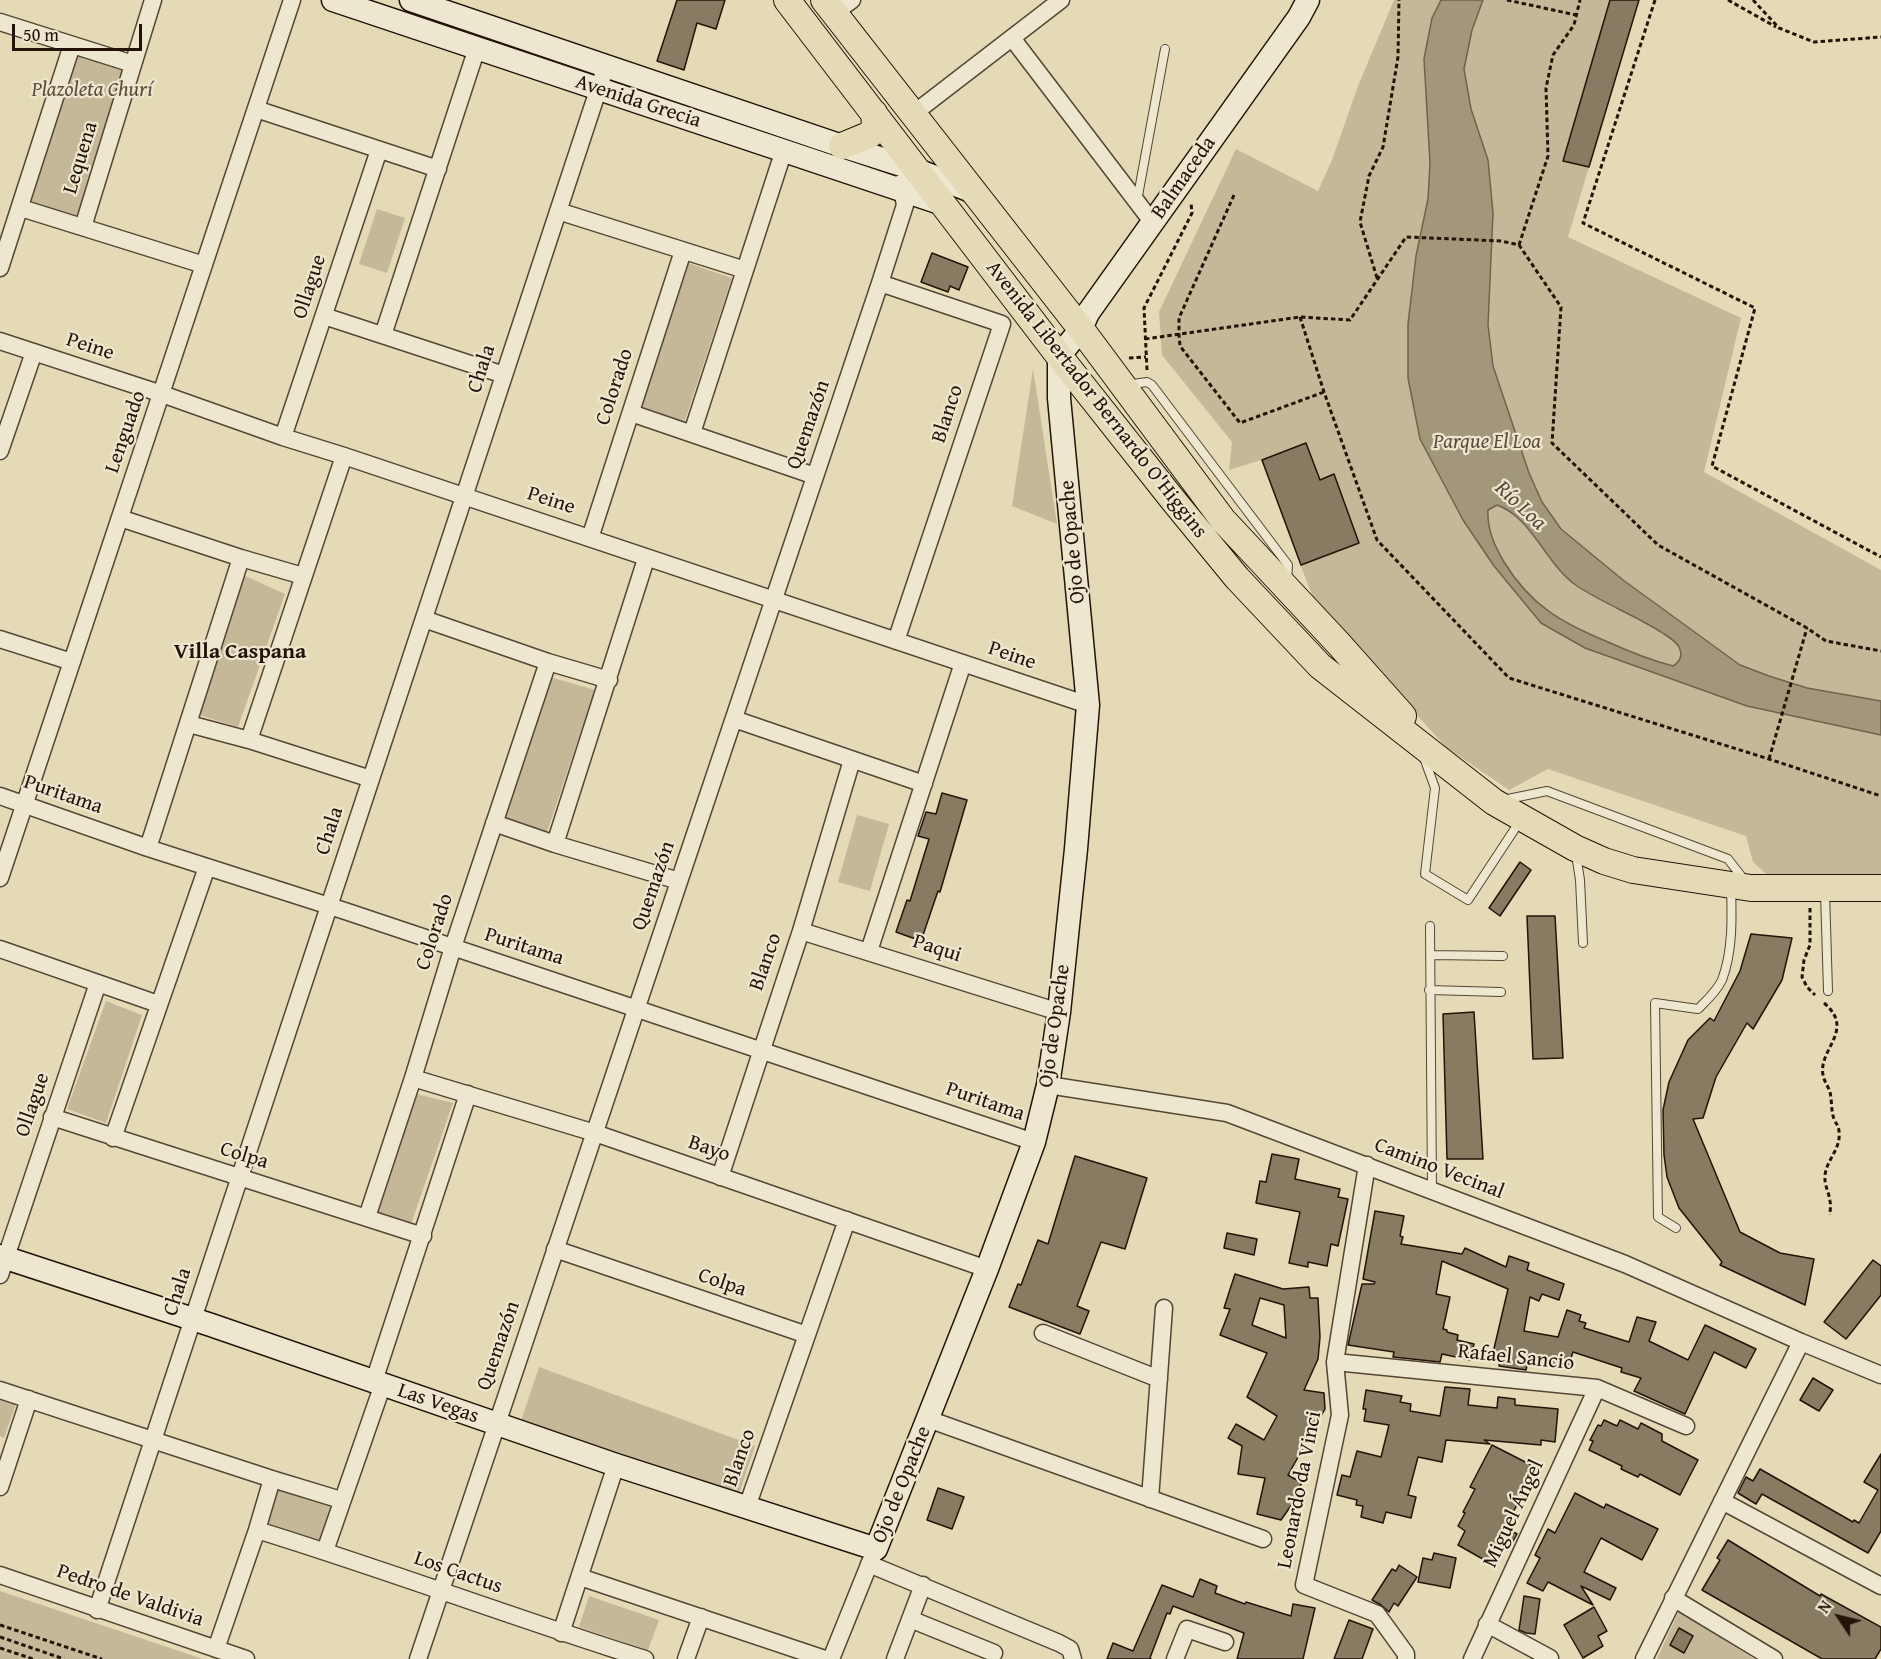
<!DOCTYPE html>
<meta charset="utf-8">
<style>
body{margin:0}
#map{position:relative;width:1881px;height:1659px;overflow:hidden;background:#e5dab6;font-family:"Gentium Book Plus",serif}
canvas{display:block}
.north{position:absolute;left:1809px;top:1587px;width:60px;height:60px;-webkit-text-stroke:4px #eee7d0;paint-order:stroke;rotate:305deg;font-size:16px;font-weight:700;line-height:24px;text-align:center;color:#221408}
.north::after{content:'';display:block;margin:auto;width:21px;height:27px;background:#221408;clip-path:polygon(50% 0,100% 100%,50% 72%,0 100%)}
.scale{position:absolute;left:12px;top:24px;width:130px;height:27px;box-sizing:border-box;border:3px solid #221408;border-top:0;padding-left:8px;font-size:18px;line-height:21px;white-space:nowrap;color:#221408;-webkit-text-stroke:4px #eee7d0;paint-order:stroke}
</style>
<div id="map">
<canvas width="1881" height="1659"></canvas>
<div class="north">N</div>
<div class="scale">50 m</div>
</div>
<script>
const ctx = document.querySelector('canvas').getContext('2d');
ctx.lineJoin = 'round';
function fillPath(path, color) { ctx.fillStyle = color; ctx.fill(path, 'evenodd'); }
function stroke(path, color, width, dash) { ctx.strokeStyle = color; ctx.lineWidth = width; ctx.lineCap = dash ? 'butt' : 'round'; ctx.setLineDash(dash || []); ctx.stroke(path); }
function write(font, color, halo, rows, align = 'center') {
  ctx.font = font + ' "Gentium Book Plus",serif'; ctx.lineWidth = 4.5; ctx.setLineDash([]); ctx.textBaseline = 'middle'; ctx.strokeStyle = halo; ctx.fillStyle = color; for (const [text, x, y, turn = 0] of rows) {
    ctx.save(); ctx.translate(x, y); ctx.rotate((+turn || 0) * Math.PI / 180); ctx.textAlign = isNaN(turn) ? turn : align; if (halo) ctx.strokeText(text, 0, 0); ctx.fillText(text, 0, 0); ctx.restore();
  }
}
fillPath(new Path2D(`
 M1394,0H1639L1568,237L1741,318L1704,472L1881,570V880L1775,882L1753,862L1746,836L1548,769L1509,790L1446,747L1315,603L1261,460L1229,470L1232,442L1162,355L1159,312L1236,149L1318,191L1332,160L1358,86Z
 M75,54L126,72L79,218L29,203Z
 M377,209L405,218L387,273L359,264Z
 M685,262L732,278L683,426L635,409Z
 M1033,369L1057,524L1012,506Z
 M241,574L285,594L238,727L196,714Z
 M550,677L595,690L547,832L502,818Z
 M857,815L889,824L870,891L838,882Z
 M106,1001L142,1015L106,1123L67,1109Z
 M417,1094L453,1103L410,1227L374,1217Z
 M539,1367L755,1446L738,1497L521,1421Z
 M0,1399L16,1404L4,1438L0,1436Z
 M272,1479L341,1500L325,1551L257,1530Z
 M0,1591L203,1659H0Z
 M589,1596L659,1620L648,1650L579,1627Z
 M1679,1611L1754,1659H1657Z`), '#c4b898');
const water = new Path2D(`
 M1441,0H1483L1472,30L1464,69L1471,109L1488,160L1493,213L1488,325L1493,366L1529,473L1542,502L1561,529L1623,580L1740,665L1769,676L1807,688L1881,701V735L1747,706L1585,648L1541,623L1494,566L1463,520L1420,439L1408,378V324L1416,256L1428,199L1430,163L1424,59L1432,18ZM1497,505C1532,517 1546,565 1577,586C1603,603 1634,615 1661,632C1667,636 1675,640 1679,647C1683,655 1680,662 1673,666C1650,660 1630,652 1608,642C1562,623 1531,606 1504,562C1494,545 1487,529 1488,510Z`);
fillPath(water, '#a3977b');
stroke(water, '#6f634d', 1.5);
const building = new Path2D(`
 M677,0H725L716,29L697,23L684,70L657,61Z
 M1610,0H1639L1589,167L1563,161Z
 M932,253L968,267L959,290L950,286L948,292L921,282Z
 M1306,443L1320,480L1334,474L1359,543L1301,565L1262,460Z
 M942,793L967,800L940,892L938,891L921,941L896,932L907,900L910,901L929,839L918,836L926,812L936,814Z
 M1520,862L1531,870L1500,916L1489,908Z
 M1527,916H1555L1563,1058L1533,1059Z
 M1751,934L1792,938L1782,980L1753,1029L1747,1023L1716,1077L1703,1118L1693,1119L1740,1232L1780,1253L1814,1259L1805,1305L1720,1265L1722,1262L1679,1208L1667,1177L1664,1155L1663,1110L1669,1082L1688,1040L1710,1018L1714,1021L1740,971Z
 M1474,1012L1483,1159H1447L1443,1014Z
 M1272,1154L1299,1159L1295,1179L1340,1189L1338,1197L1348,1199L1338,1246L1331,1244L1327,1266L1308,1262V1267L1289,1263L1300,1212L1256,1203L1260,1181L1266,1182Z
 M1075,1156L1147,1178L1125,1249L1101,1242L1077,1306L1089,1311L1080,1334L1009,1307L1018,1284L1021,1285L1038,1240L1048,1244Z
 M1375,1211L1404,1216L1400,1236L1403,1237L1401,1244L1462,1254L1465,1248L1506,1267L1509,1256L1529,1263L1527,1270L1564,1284L1559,1300L1542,1294L1539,1301L1530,1297L1524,1331L1558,1337L1567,1310L1581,1315L1579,1321L1586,1323L1584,1328L1629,1342L1637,1317L1656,1322L1649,1341L1688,1360L1705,1325L1756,1349L1746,1368L1714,1352L1685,1414L1634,1391L1641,1378L1621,1372L1622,1368L1573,1352L1567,1370L1529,1357L1526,1370L1499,1366L1500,1358L1492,1357L1508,1289L1442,1261L1436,1294L1450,1297L1443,1329L1447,1330V1332L1458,1335L1457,1340L1474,1344L1470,1360L1442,1354L1440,1362L1393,1357L1394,1352L1348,1345L1362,1284H1374L1375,1282L1363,1279Z
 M1227,1233L1257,1239L1254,1255L1224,1248Z
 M1873,1260L1881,1266V1295L1846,1339L1824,1322Z
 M1235,1274L1283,1289L1309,1287L1310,1298H1318L1320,1337L1318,1359L1304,1390L1324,1393L1325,1409L1288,1475L1302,1483L1296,1492L1299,1494L1281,1520L1257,1514L1265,1478L1238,1474L1242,1446L1228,1438L1236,1424L1264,1440L1277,1416L1247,1397L1267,1353L1220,1335L1230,1309L1224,1308ZM1260,1298L1284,1305L1286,1338L1252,1325Z
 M1813,1378L1833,1390L1819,1411L1800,1400Z
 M1445,1387L1470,1389L1468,1405L1497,1408L1498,1397L1515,1399V1405L1558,1409L1555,1442L1541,1440V1445L1484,1440L1490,1444L1446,1440L1442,1462L1418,1457L1408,1495L1416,1497L1411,1518L1386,1512L1383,1523L1361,1517L1363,1506L1356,1505L1357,1500L1337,1495L1342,1475L1350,1477L1357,1451L1381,1457L1389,1425L1364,1421L1366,1409H1363L1366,1390L1402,1396L1400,1402L1411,1404L1410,1411L1440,1416Z
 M1604,1420L1617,1426L1620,1420L1638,1429L1641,1423L1662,1434V1441L1698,1460L1680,1495L1640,1474L1638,1477L1621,1469L1622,1466L1589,1450L1593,1441L1590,1440L1598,1425L1601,1426Z
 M1492,1445L1537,1468L1527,1487L1530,1488L1521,1505L1518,1503L1505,1527L1517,1534L1509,1548L1499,1543L1488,1562L1458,1545L1465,1531L1458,1526L1465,1513L1463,1512L1475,1489L1470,1487Z
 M1881,1454V1531L1868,1553L1762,1494L1756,1504L1738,1493L1746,1477L1753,1481L1760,1469L1853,1522L1854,1520L1859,1523L1878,1490L1864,1482Z
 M938,1488L964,1497L952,1529L927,1520Z
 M1575,1493L1604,1508L1606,1504L1658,1529L1642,1560L1601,1538L1584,1572L1616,1588L1610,1600L1581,1586L1593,1605L1548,1582L1543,1591L1527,1583L1540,1558L1535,1555L1548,1529L1555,1533Z
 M1728,1540L1820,1596L1821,1594L1881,1627V1649L1875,1659H1822L1702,1590L1720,1560L1717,1558Z
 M1434,1553L1456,1558L1450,1588L1418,1582L1423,1558L1432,1560Z
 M1399,1565L1417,1577L1398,1606L1394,1603L1389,1612L1381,1605L1372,1600L1392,1569L1396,1571Z
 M1200,1579L1217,1586L1215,1593L1245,1604L1246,1602L1291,1616L1293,1604L1315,1608L1303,1659H1237L1244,1633L1173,1606L1170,1614L1167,1613L1150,1658L1151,1659H1107L1113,1643L1133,1651L1162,1585L1193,1597Z
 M1524,1596L1540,1599L1535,1634L1526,1633L1519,1630Z
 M1594,1607L1607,1631L1598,1636L1603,1646L1583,1658L1564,1625Z
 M1349,1620L1373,1629L1362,1659H1334Z
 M1679,1628L1693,1636L1684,1653L1670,1645Z`);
fillPath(building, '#877b62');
stroke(building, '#221408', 1.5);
const lane = new Path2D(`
 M1137,201L1165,49
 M1126,385L1147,382L1152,385L1288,565L1287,582
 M1423,755L1435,788L1425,874L1468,900L1520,821
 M1503,800L1547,791L1728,859L1745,881
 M1576,854L1580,880L1583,943
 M1825,892L1828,991
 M1430,926L1432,1191
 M1431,955L1503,956
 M1429,990L1501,992
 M1676,1228L1658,1217L1655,1003L1698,1009C1707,1000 1717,991 1722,980C1733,951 1732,917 1731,887`);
const street = new Path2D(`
 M834,13L852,0
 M0,22L133,64
 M1012,38L1153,223
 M256,109L438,169
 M913,114L1061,0
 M21,208L204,265
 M558,211L745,270
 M83,227L153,0
 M0,268L72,45
 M880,283L1002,324L896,641
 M324,316L504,375
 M383,335L477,48
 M0,341L162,394L283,437L344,456L1088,705
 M631,413L815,476
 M692,433L784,150
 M283,437L379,150
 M0,451L34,352
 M120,518L241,558L303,576
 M590,538L683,251
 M424,619L548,662L609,680
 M0,639L72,662
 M734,719L924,784
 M189,724L249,740L371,779
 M249,740L344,456
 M0,796L148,848L348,912L1034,1142
 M494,823L555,844L679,881
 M555,844L646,559
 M148,848L241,558
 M0,878L292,0
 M801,931L1059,1012
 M0,949L158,1004
 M869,951L963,663
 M413,1078L595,1133L987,1269
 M1048,1085L1227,1113L1625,1264L1801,1342L1881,1375
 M52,1117L423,1236
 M113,1138L207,867
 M1367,1165L1335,1362L1340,1415L1304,1585L1377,1614L1406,1654V1659
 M720,1177L801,931L852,760
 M367,1217L413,1078L453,947L548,662
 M555,1249L807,1335
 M0,1275L98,983
 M1043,1333L1159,1379
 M1335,1362L1597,1388L1686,1426
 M374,1381L468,1094
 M0,1390L272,1479L341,1500
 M928,1419L1263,1539
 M0,1487L29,1399
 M1150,1499L1164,1308
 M1722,1501L1881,1586
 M747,1507L847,1220
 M257,1530C387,1570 514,1618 645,1659
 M325,1551L383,1384
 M869,1564L1059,1643L1070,1649L1073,1659
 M0,1575L246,1659
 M580,1577L825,1659
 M1673,1598L1774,1659
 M97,1610L606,66
 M910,1619L994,1653
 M1487,1624L1550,1658
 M561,1633L616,1465
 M216,1649L257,1530L272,1479
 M418,1659L880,283L905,205L901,183
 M686,1659L701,1617
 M831,1659L873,1555
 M895,1659L923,1585
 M1175,1659L1187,1629L1225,1642
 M1472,1659L1597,1388
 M1644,1659L1801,1342`);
const secondary = new Path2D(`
 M333,0L943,204
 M411,0L842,146L917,170L974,192
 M0,1256L211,1325L616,1465L876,1549L987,1269L1034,1142L1048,1085L1059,1012L1076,849L1088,705L1059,398V356L1081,329L1088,313L1299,17L1308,0`);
const primary = new Path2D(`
 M787,0L1059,356L1173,500L1237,578L1320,666L1494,802L1575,848L1604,861L1633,870L1751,888H1881
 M824,0L1081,329L1223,520L1338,643L1403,716
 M842,146L871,134L875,125L874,113`);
stroke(lane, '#534634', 10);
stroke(street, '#534634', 19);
stroke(secondary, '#221408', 25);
stroke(primary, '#221408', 28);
stroke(new Path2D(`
 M1507,0L1576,15
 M1655,0L1583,223L1755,308L1712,466L1881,557
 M1728,0L1776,27
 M1753,0L1779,28L1814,42L1881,37
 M1234,195L1179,318V335L1180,346L1240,423L1324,392
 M1519,245L1548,156L1546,88L1553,55L1574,25L1580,0
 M1377,278L1360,222L1369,176L1383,147L1398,57L1399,0
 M1300,317L1324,392L1377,540L1509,678L1769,759L1881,796
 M1145,339L1300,317L1350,320L1406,237L1501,241L1519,245L1561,307L1552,443L1658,545L1807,628L1826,641L1881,651
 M1129,358L1146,357
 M1147,370L1144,308L1192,213L1191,203
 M1769,759L1807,628
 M1810,908V945L1804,960L1802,977L1807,987L1815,995
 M1824,1003C1856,1030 1818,1049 1823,1075C1824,1081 1828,1086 1830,1092C1832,1101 1831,1111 1834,1119C1836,1124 1839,1126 1839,1132C1841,1149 1827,1159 1825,1175C1824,1185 1829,1192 1830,1201C1831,1206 1830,1211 1830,1215
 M0,1625L102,1659
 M0,1637L64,1659
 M0,1648L33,1659`), '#221408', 3, [4.5, 3]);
stroke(lane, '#eee7d0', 8);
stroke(street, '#eee7d0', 16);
stroke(secondary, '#eee7d0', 22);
stroke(primary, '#e5dab6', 26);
write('italic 21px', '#5b4d3a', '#eee7d0', [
 ["Plazoleta Churí",92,91],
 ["Parque El Loa",1487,443]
]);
write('21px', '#221408', '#eee7d0', [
 ["Avenida Grecia",638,102,18],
 ["Lequena",81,158,-73],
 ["Balmaceda",1184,178,-55],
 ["Ollague",310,287,-72],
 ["Peine",90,347,18],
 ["Chala",482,369,-72],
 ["Colorado",615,387,-72],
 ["Avenida Libertador Bernardo O'Higgins",1096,400,52],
 ["Blanco",948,414,-72],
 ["Quemazón",809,425,-71],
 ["Lenguado",126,432,-71],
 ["Peine",551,501,18],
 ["Ojo de Opache",1073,542,-95],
 ["Peine",1012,656,19],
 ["Puritama",63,795,19],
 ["Chala",330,831,-72],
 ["Quemazón",654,886,-71],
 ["Colorado",435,932,-72],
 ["Puritama",524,947,18],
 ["Paqui",937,949,18],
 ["Blanco",766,962,-71],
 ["Ojo de Opache",1055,1026,-82],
 ["Puritama",985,1102,19],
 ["Ollague",33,1105,-71],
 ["Bayo",709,1149,19],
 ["Colpa",244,1156,17],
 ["Camino Vecinal",1439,1169,21],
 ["Colpa",722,1283,19],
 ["Chala",178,1292,-72],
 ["Quemazón",499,1346,-71],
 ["Rafael Sancio",1516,1358,6],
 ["Las Vegas",438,1404,19],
 ["Blanco",740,1458,-71],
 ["Ojo de Opache",902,1485,-68],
 ["Leonardo da Vinci",1300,1490,-79],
 ["Miguel Ángel",1514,1514,-65],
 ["Los Cactus",458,1573,19],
 ["Pedro de Valdivia",130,1596,19]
]);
write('italic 22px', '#564836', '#eee7d0', [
 ["Río Loa",1520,506,43]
]);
write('bold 22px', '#221408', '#eee7d0', [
 ["Villa Caspana",240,652]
]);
</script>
